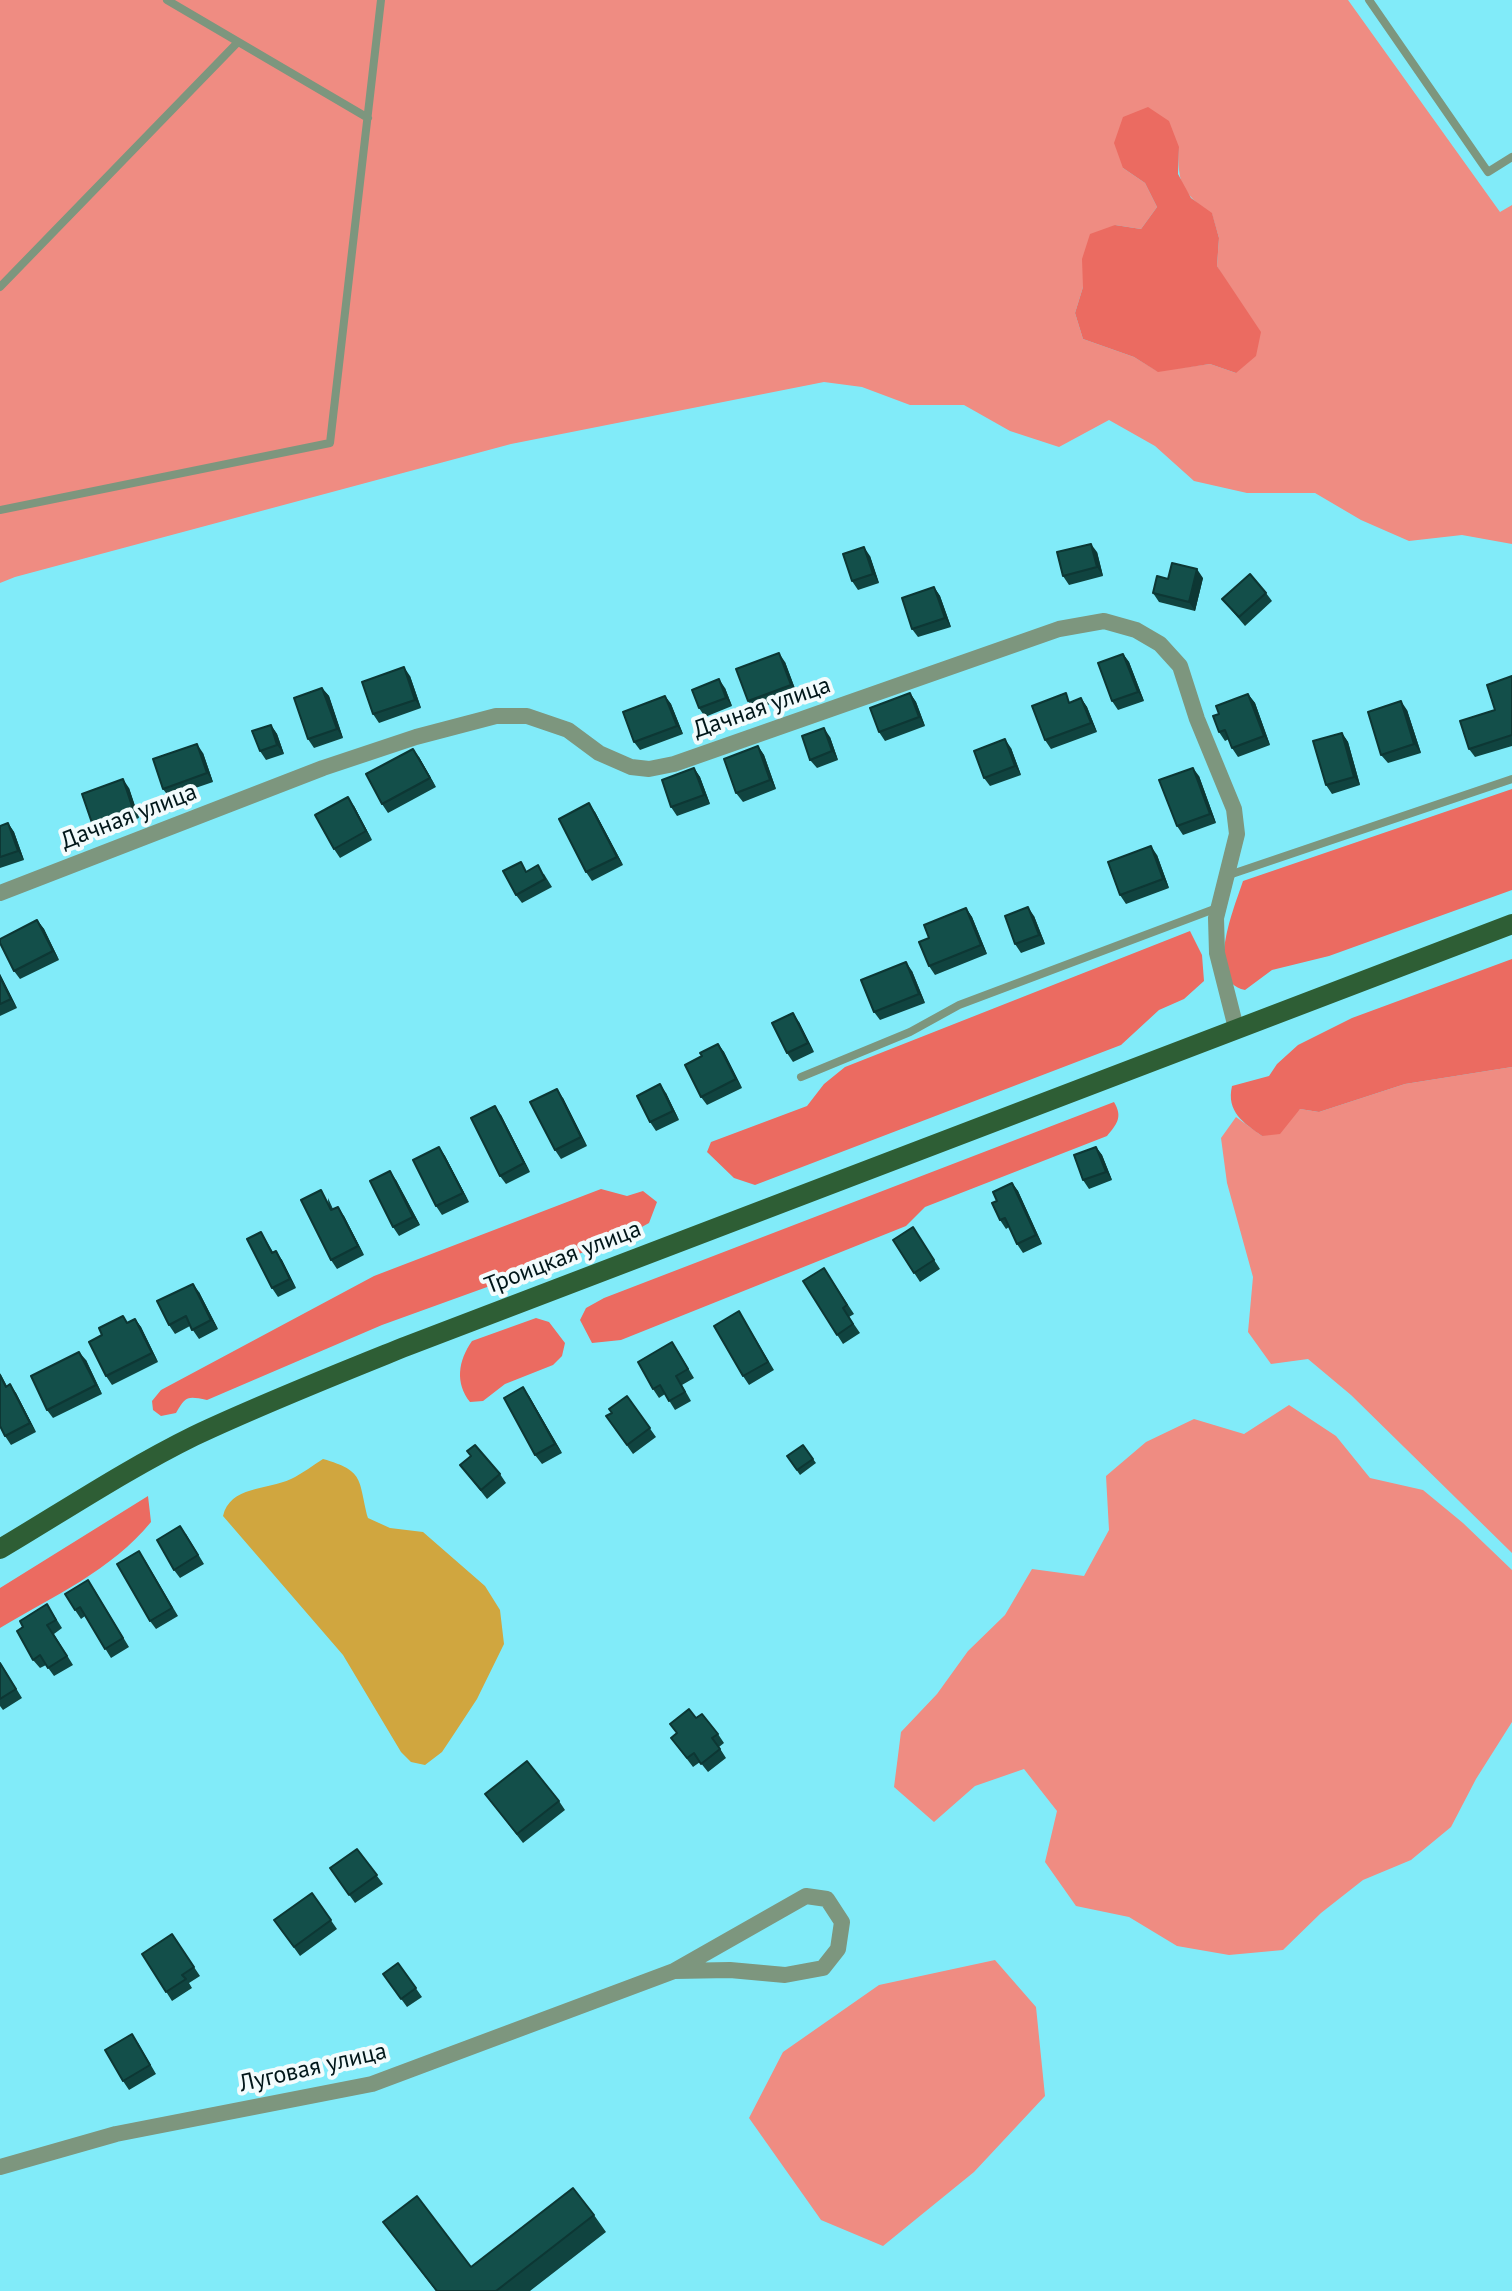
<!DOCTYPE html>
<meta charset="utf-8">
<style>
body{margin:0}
canvas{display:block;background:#81ebf9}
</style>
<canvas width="1512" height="2291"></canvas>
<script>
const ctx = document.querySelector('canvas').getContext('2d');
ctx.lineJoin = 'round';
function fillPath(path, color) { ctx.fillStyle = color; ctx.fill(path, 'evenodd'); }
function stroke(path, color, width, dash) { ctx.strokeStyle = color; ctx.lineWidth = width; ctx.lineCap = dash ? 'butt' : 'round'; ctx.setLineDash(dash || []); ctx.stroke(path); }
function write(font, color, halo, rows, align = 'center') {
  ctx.font = font + ' "PT Sans",sans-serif'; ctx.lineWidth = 8; ctx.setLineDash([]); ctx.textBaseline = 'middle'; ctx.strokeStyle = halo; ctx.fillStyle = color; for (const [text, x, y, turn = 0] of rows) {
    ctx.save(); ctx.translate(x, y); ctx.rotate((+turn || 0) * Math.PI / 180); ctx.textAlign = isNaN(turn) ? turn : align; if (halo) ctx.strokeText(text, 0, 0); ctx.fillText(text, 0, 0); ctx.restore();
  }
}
fillPath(new Path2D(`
 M0,0H1348L1500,212L1512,205V544L1462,535L1409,541L1361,520L1315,493H1247L1194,481L1155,446L1109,420L1059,447L1010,431L964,405H910L862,387L824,382L511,444L15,577L0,583ZM1179,147C1177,184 1182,193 1212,214L1219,238L1217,266L1230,289L1236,373L1210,364L1157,371L1134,357L1083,339L1075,313L1083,287L1115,225L1141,229L1157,207L1145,183L1123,168Z
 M1512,1067V1553L1351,1395L1308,1359L1271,1364L1248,1332L1253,1277L1227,1183L1221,1138L1236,1117L1262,1136L1300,1109L1319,1112L1405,1084Z
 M1289,1405L1336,1436L1370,1478L1423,1490L1463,1523L1512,1570V1722L1476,1779L1451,1827L1411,1860L1363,1880L1321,1913L1283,1950L1229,1955L1177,1946L1129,1917L1076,1906L1045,1862L1057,1811L1024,1769L975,1786L934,1822L894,1787L901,1732L937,1694L968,1651L1005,1615L1032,1569L1084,1576L1109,1530L1106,1476L1146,1442L1194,1419L1244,1434Z
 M995,1960L1036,2007L1045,2096L974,2172L883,2246L821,2220L749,2118L783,2052L879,1985Z`), '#ef8c82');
fillPath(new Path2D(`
 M1148,107L1169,121L1179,147L1178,174L1191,198L1212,213L1219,238L1217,266L1261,332L1256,356L1236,373L1210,364L1158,372L1134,357L1083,339L1075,313L1083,287L1082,259L1090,234L1115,225L1141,229L1157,207L1145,183L1123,168L1114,143L1123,117Z
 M1512,789V890L1329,956L1272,970L1245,990C1203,981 1235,906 1243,881Z
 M1190,931L1202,955L1204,981L1184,999L1159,1010L1121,1045L755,1185L734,1178L707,1152L711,1142L807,1106L824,1084L845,1067Z
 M1512,959V1067L1405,1084L1319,1112L1300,1109L1280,1134L1262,1136C1244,1123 1226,1112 1232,1086L1269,1076L1277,1064L1298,1045L1352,1018Z
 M1114,1102C1123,1117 1117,1124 1107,1136L925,1207L906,1226L621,1340L592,1343L580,1320L586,1308L604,1298Z
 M601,1189L627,1196L643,1191L657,1202L649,1223L620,1239L382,1325L207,1400C187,1396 186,1396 176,1413L161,1416L153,1410L152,1401L161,1390L374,1276Z
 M536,1318L549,1322L565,1343L562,1356L553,1365L505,1384L483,1401L470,1402C455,1383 458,1361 472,1341Z
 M148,1496L151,1522C112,1570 52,1597 0,1628V1588Z`), '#eb6b61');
fillPath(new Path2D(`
 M323,1459C365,1471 358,1479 368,1518L390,1528L423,1532L485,1586L500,1610L504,1644L477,1699L454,1734L442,1752L425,1765L411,1762L401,1752L343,1655L223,1516C230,1486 267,1490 291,1479C302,1474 313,1465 323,1459Z`), '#d0a63f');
stroke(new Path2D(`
 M167,0L368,118
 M1369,0L1488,172L1512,157
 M0,287L238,42
 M0,510L330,443L381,0
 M1226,876L1512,779
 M801,1077L910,1032L959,1005L1217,908`), '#7d967e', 8);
stroke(new Path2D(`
 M0,893L323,768L416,737L496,716H527L568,730L599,753L631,767L649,769L674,764L1059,629L1104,621L1136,630L1160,644L1180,666L1197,719L1234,809L1237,834L1216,918L1217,953L1236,1028
 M0,2167L116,2134L372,2084L674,1971L806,1896L827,1899L842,1922L838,1949L823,1968L785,1975L730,1970L674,1971`), '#7d967e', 16);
stroke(new Path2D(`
 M0,1549C64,1511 127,1469 194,1436C264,1403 335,1375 407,1346L1512,924`), '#2e5e35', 20);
fillPath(new Path2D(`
 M1097,552L1103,576L1069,585L1063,576Z
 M870,556L879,583L858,590L852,581Z
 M1203,578L1195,611L1159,602L1153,593L1168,579Z
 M934,587L940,596L951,627L918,637L912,629Z
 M1266,593L1272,601L1245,626L1222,599Z
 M1123,654L1129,662L1144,701L1118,710L1112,701Z
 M785,662L797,694L754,710L748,701Z
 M410,676L421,708L379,723L373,714Z
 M1512,676V746L1475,757L1469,749L1495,710Z
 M322,688L329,696L343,738L314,748L308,739Z
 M725,688L732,706L705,717L699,708Z
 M910,693L916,702L925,726L885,741L879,732Z
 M1248,694L1255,703L1270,745L1238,757L1232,748L1229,739L1225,741L1219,732V714Z
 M665,696L671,704L683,734L640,750L634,742Z
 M1081,698L1087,707L1097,732L1051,749L1045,740L1072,702Z
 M1407,710L1421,753L1388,763L1381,755Z
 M271,725L277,734L284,754L266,760L260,751Z
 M1342,733L1348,742L1360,785L1332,794L1326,785Z
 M830,737L838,760L817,768L810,760Z
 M758,746L764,755L776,789L743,802L736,793Z
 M1011,748L1021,775L990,786L984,778Z
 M203,753L213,782L169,797L163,789Z
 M419,757L436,787L388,813L382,804Z
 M694,768L700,777L710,804L677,816L671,807Z
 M1199,776L1216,823L1183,835L1177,826Z
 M129,788L139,818L98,832L92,823Z
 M354,806L372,840L340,858L334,849Z
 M595,812L623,865L592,881L586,872Z
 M8,823L14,832L24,860L0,868V826Z
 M1157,855L1169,888L1126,904L1120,895Z
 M527,871L544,874L552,887L522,903L516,895Z
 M966,908L972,917L987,954L935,975L929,966V938Z
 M1034,916L1045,944L1021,953L1015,944Z
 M37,920L44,929L59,960L20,979L14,971Z
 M912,971L925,1003L880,1020L874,1012Z
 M0,974L17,1008L0,1016Z
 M799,1022L814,1052L793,1062L787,1053Z
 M718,1044L724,1052L742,1088L707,1105L701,1097L702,1056Z
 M666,1093L679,1120L656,1131L650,1122Z
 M563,1098L587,1146L561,1159L555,1150Z
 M501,1115L530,1172L506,1184L500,1176Z
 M439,1147L445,1156L469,1202L442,1215L436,1206Z
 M1096,1147L1102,1155L1112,1180L1089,1189L1083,1180Z
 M396,1180L420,1225L399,1236L393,1227Z
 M1012,1183L1018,1191L1042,1244L1023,1253L1017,1244L1009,1227L1006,1229L1000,1220L997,1201Z
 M328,1198L333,1209L344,1216L364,1255L337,1269L331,1260Z
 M913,1227L940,1269L920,1282L893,1240Z
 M261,1232L273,1252L282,1260L296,1288L278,1297L272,1288Z
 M824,1268L854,1314L849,1317L860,1333L843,1344L803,1281Z
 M199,1292L218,1329L199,1339L190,1326L175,1334L169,1325Z
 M739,1311L774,1370L749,1385L743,1376Z
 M135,1319L141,1327L158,1362L112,1385L106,1376L127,1323Z
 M678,1351L694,1378L682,1385L691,1401L675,1410L665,1394L659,1398L653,1389Z
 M86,1360L102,1394L53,1418L47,1410Z
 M0,1373L7,1386L16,1393L36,1432L11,1445L5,1436Z
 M529,1396L562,1453L542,1464L535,1455Z
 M627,1396L656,1437L633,1454L606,1416L612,1413Z
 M803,1445L816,1463L800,1475L787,1456Z
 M460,1465L500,1474L506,1483L487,1499Z
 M186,1534L204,1564L180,1578L174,1570Z
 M145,1560L178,1616L156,1629L150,1621Z
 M94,1589L129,1647L111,1658L85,1616L81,1619L75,1610Z
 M47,1604L62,1628L54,1634L73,1665L54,1676L46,1665L40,1668L33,1660L23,1627Z
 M0,1662L22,1698L3,1710L0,1706Z
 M696,1718L718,1734L724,1743L719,1747L726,1758L708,1772L700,1762L693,1767L671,1738Z
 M485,1794L559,1801L565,1810L523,1843Z
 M357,1849L383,1884L355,1903L330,1868Z
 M312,1893L337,1929L300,1956L274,1920Z
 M172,1934L200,1976L189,1983L192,1988L172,2001L142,1954Z
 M398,1963L422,1997L407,2007L383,1974Z
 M138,2043L156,2074L129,2090L123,2081Z
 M594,2215L606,2232L530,2291H436L383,2222L471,2267Z`), '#104440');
fillPath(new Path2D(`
 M1091,544L1097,552L1103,576L1097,567Z
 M864,547L870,556L879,583L873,574Z
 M1197,569L1203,578L1195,611L1189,602Z
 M934,587L940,596L951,627L945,618Z
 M779,653L785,662L797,694L791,685Z
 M1123,654L1129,662L1144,701L1138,692Z
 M404,667L410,676L421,708L415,700Z
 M719,679L725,688L732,706L726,698Z
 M322,688L329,696L343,738L337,729Z
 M910,693L916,702L925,726L919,717Z
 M1248,694L1255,703L1270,745L1264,736Z
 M665,696L671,704L683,734L677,726Z
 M1081,698L1087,707L1097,732L1091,723Z
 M1401,701L1407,710L1421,753L1414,744Z
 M271,725L277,734L284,754L277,745Z
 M824,728L830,737L838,760L832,751Z
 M1342,733L1348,742L1360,785L1354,777Z
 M1005,739L1011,748L1021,775L1015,766Z
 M197,744L203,753L213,782L207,773Z
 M758,746L764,755L776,789L770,780Z
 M413,749L419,757L436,787L430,778Z
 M694,768L700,777L710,804L704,795Z
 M1193,768L1199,776L1216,823L1210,814Z
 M123,779L129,788L139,818L133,809Z
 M348,797L354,806L372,840L366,831Z
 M589,803L595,812L623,865L617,857Z
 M8,823L14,832L24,860L18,851Z
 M1151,846L1157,855L1169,888L1163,879Z
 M1028,907L1034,916L1045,944L1039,935Z
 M966,908L972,917L987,954L981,945Z
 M37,920L44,929L59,960L53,951Z
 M906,962L912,971L925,1003L919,994Z
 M0,974L17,1008L11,999L0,977Z
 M793,1013L799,1022L814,1052L808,1043Z
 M718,1044L724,1052L742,1088L736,1079Z
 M660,1084L666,1093L679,1120L673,1111Z
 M557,1089L563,1098L587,1146L581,1137Z
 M495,1106L501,1115L530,1172L524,1163Z
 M439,1147L445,1156L469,1202L463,1193Z
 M1096,1147L1102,1155L1112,1180L1106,1172Z
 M390,1171L396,1180L420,1225L413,1217Z
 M1012,1183L1018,1191L1042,1244L1036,1235Z
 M338,1207L344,1216L364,1255L358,1246Z
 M276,1251L282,1260L296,1288L290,1279Z
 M193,1284L199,1292L218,1329L211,1320Z
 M135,1319L141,1327L158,1362L152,1353Z
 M79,1352L86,1360L102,1394L96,1385Z
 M10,1384L16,1393L36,1432L30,1423Z
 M523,1387L529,1396L562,1453L555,1444Z`), '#0d3734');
const building = new Path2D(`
 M1091,544L1097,567L1063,576L1057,552Z
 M864,547L873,574L852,581L843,554Z
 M1172,563L1197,569L1189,602L1153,593L1157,576L1168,579Z
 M1250,574L1266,593L1239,617L1222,599Z
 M934,587L945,618L912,629L902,598Z
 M779,653L791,685L748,701L736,669Z
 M1123,654L1138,692L1112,701L1098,663Z
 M404,667L415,700L373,714L362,682Z
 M1512,676V735L1469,749L1460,721L1495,710L1487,685Z
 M719,679L726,698L699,708L692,690Z
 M322,688L337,729L308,739L294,698Z
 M910,693L919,717L879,732L870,708Z
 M1066,693L1069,703L1081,698L1091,723L1045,740L1032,706Z
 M1248,694L1264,736L1232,748L1225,730L1219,732L1213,716L1219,714L1216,706Z
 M665,696L677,726L634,742L623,712Z
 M1401,701L1414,744L1381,755L1368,712Z
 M271,725L277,745L260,751L252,731Z
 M824,728L832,751L810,760L802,736Z
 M1342,733L1354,777L1326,785L1313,741Z
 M1005,739L1015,766L984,778L974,751Z
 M197,744L207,773L163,789L153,759Z
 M758,746L770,780L736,793L724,759Z
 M413,749L430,778L382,804L366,774Z
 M694,768L704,795L671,807L662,780Z
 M1193,768L1210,814L1177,826L1159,780Z
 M123,779L133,809L92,823L82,794Z
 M348,797L366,831L334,849L315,815Z
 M589,803L617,857L586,872L559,819Z
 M8,823L18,851L0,857V826Z
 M1151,846L1163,879L1120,895L1108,862Z
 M521,862L526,872L538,865L545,879L516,895L503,871Z
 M1028,907L1039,935L1015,944L1005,916Z
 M966,908L981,945L929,966L919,942L929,938L924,925Z
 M37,920L53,951L14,971L0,943V939Z
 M906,962L919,994L874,1012L861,980Z
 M0,977L11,999L0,1004Z
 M793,1013L808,1043L787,1053L772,1023Z
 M718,1044L736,1079L701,1097L685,1065L702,1056L700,1053Z
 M660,1084L673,1111L650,1122L637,1096Z
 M557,1089L581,1137L555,1150L530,1102Z
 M495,1106L524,1163L500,1176L471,1118Z
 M439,1147L463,1193L436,1206L413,1160Z
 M1096,1147L1106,1172L1083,1180L1074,1155Z
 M390,1171L413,1217L393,1227L370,1181Z
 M1012,1183L1036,1235L1017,1244L1005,1218L1000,1220L992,1203L997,1201L993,1192Z
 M321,1190L331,1210L338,1207L358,1246L331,1260L301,1200Z
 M913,1227L934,1260L914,1273L893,1240Z
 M261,1232L272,1253L276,1251L290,1279L272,1288L247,1239Z
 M824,1268L847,1305L843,1308L853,1324L837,1335L803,1281Z
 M193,1284L211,1320L192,1330L186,1316L169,1325L157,1301Z
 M739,1311L768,1362L743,1376L714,1326Z
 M123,1316L127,1323L135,1319L152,1353L106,1376L89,1342L102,1335L99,1328Z
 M672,1342L688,1369L676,1376L685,1392L669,1401L660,1385L653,1389L638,1362Z
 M79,1352L96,1385L47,1410L31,1376Z
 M0,1375L6,1387L10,1384L30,1423L5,1436L0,1426Z
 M523,1387L555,1444L535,1455L504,1398Z
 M627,1396L650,1428L627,1445L606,1416L612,1413L609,1409Z
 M475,1445L500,1474L481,1490L460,1465L471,1456L467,1451Z
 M803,1445L813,1459L797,1470L787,1456Z
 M180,1526L198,1555L174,1570L157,1540Z
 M139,1551L172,1608L150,1621L117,1564Z
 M88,1580L123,1638L105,1649L80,1607L75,1610L65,1594Z
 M47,1604L56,1620L47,1625L67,1656L48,1668L40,1655L33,1660L17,1631L23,1627L20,1621Z
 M0,1663L16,1689L0,1699Z
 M689,1709L696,1718L702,1714L718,1734L712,1738L720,1749L701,1764L694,1753L687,1758L671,1738L677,1733L670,1724Z
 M527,1761L559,1801L517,1834L485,1794Z
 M357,1849L377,1875L349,1895L330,1868Z
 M312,1893L331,1920L294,1947L274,1920Z
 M172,1934L194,1967L182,1975L186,1979L166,1992L142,1954Z
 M398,1963L416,1988L401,1999L383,1974Z
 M132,2034L150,2065L123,2081L105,2050Z
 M573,2188L594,2215L496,2291H437L383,2222L417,2196L471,2267Z`);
fillPath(building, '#134f4a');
stroke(building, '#0d3734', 2);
write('24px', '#011619', '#f2fbfc', [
 ["Дачная улица",762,708,-19],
 ["Дачная улица",129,817,-21],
 ["Троицкая улица",563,1258,-21],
 ["Луговая улица",313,2068,-13]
]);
</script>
